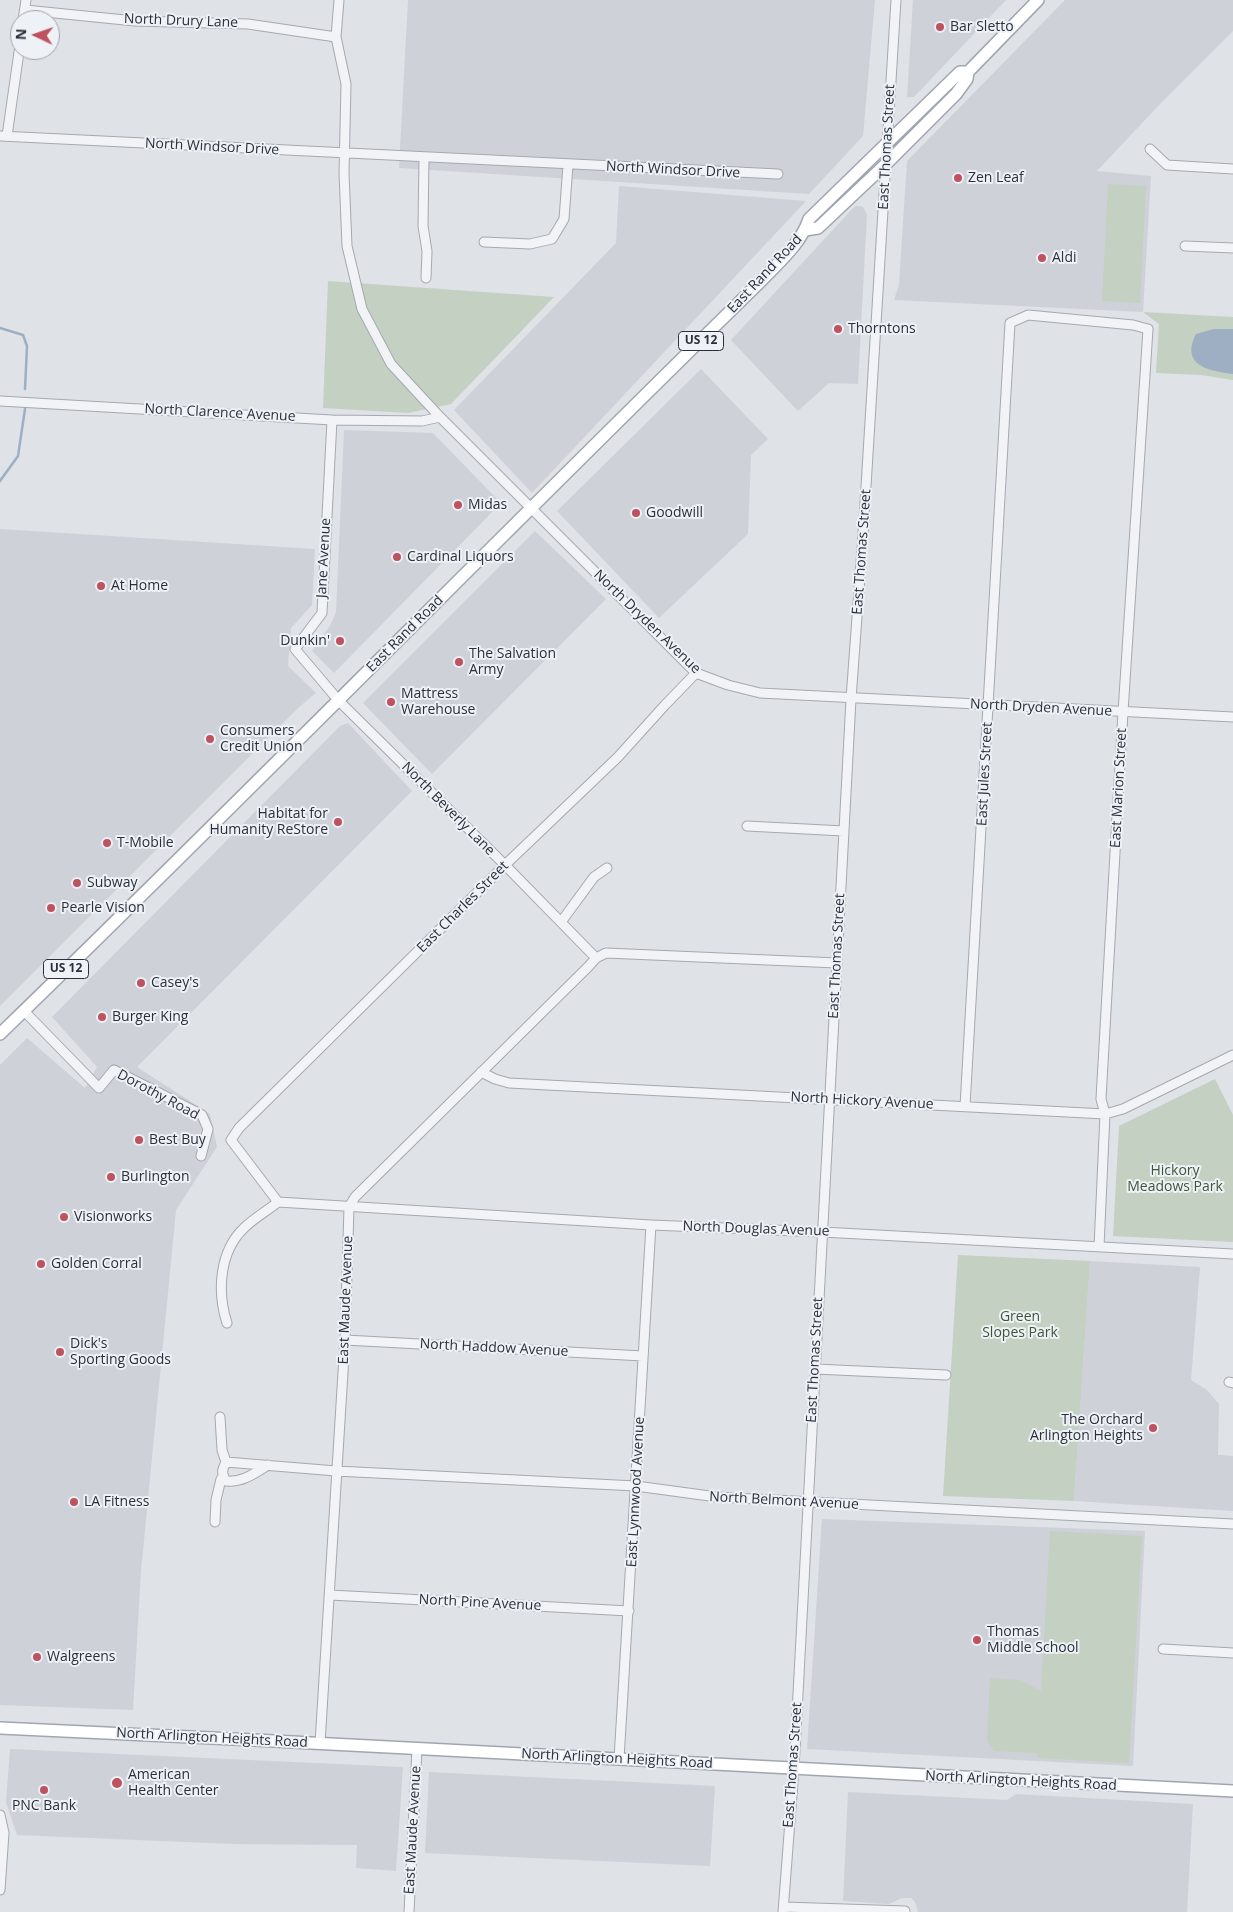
<!DOCTYPE html>
<style>
body{margin:0}
#map{position:relative;width:1233px;height:1912px;overflow:hidden;background:#dfe2e7;font-family:"Open Sans",sans-serif}
canvas{display:block}
.north{position:absolute;left:10px;top:10px;width:50px;height:50px;box-sizing:border-box;background:#eef1f5;border:1px solid #a0a4ab;border-radius:50%;rotate:273deg;font-size:14px;font-weight:700;line-height:20px;text-align:center;color:#2a303c}
.north::after{content:'';display:block;margin:auto;width:18px;height:22px;background:#be525e;clip-path:polygon(50% 0,100% 100%,50% 72%,0 100%)}
</style>
<div id="map">
<canvas width="1233" height="1912"></canvas>
<div class="north">N</div>
</div>
<script>
const ctx = document.querySelector('canvas').getContext('2d');
ctx.lineJoin = 'round';
function fillPath(path, color) { ctx.fillStyle = color; ctx.fill(path, 'evenodd'); }
function stroke(path, color, width, dash) { ctx.strokeStyle = color; ctx.lineWidth = width; ctx.lineCap = dash ? 'butt' : 'round'; ctx.setLineDash(dash || []); ctx.stroke(path); }
function write(font, color, halo, rows, align = 'center') {
  ctx.font = font + ' "Open Sans",sans-serif'; ctx.lineWidth = 4; ctx.setLineDash([]); ctx.textBaseline = 'middle'; ctx.strokeStyle = halo; ctx.fillStyle = color; for (const [text, x, y, turn = 0] of rows) {
    ctx.save(); ctx.translate(x, y); ctx.rotate((+turn || 0) * Math.PI / 180); ctx.textAlign = isNaN(turn) ? turn : align; if (halo) ctx.strokeText(text, 0, 0); ctx.fillText(text, 0, 0); ctx.restore();
  }
}
fillPath(new Path2D(`
 M408,0H875L863,136L809,194L399,168Z
 M913,0H1006L914,97H907Z
 M1065,0H1233V31L1159,105L1097,171L1151,176L1143,312L894,300L899,285L907,161Z
 M619,186L806,201L532,493L454,410L616,243Z
 M855,206H862L867,214L858,384L829,383L798,411L731,340Z
 M701,369L768,439L751,455L748,534L659,618L557,511Z
 M344,430L433,433L501,503L334,673L312,651L330,626L336,612Z
 M0,529L315,549L312,605L291,628L288,666L316,693L299,707L0,1006Z
 M535,531L606,599L432,774L363,703Z
 M348,723L412,791L137,1067L210,1114L217,1147L176,1210L141,1571L133,1710L0,1705V1065L27,1038L85,1088L97,1067L52,1017L340,726Z
 M1090,1261L1200,1267L1191,1380L1207,1390L1219,1404L1218,1455L1233,1456V1511L1074,1501Z
 M822,1519L1145,1531L1133,1766L807,1749Z
 M10,1749L403,1767L396,1871L356,1868L357,1845L233,1844L17,1835L6,1802Z
 M429,1772L715,1786L710,1866L425,1853Z
 M848,1792L1007,1800L1016,1794L1193,1804L1187,1912H918L915,1902L911,1898H902L889,1904L843,1901Z`), '#ced1d8');
fillPath(new Path2D(`
 M1108,184L1146,186L1140,303L1102,301Z
 M328,281L554,297L451,404L408,413L323,408Z
 M1143,312L1233,317V380L1201,375L1156,373L1159,324Z
 M1215,1079L1233,1115V1242L1113,1236L1119,1126Z
 M958,1255L1090,1261L1074,1501L943,1496Z
 M1050,1531L1142,1536L1129,1763L1037,1758V1753L994,1751L987,1741L990,1678L1020,1680L1041,1691Z`), '#c4d0c1');
fillPath(new Path2D(`
 M1214,329H1233V374C1208,371 1180,365 1196,334Z`), '#9eafc3');
stroke(new Path2D(`
 M0,328L23,335L27,346L25,389
 M0,481L18,456L25,409`), '#9eafc3', 2.5);
const minor = new Path2D(`
 M339,0L336,37L346,84L344,173L347,246L362,309L391,364L440,417L696,673L728,685L760,693L1233,717
 M25,10L135,21L248,24L336,37
 M23,20L26,0
 M0,136L778,174
 M7,136L20,45
 M1150,149L1167,165L1233,169
 M424,157L423,226L427,251L426,278
 M484,242L530,244L552,239L564,219L568,165
 M1185,246L1233,248
 M0,401L332,420L422,421L440,417
 M332,420L322,613L295,649L339,701L505,865L596,958
 M747,826L844,831
 M561,922L594,877L607,868
 M24,1011L99,1088L114,1070L202,1115L208,1129L201,1156
 M481,1072L495,1079L509,1083L1105,1114L1123,1109L1233,1055
 M965,1106L1010,323L1028,315L1133,325L1148,329L1123,712L1101,1099L1105,1114L1099,1247
 M278,1202L651,1225L822,1232L1233,1254
 M278,1202L231,1140L239,1128L505,865L618,757L665,705L696,673
 M227,1323C217,1292 219,1252 244,1228C254,1218 267,1211 278,1202
 M345,1340L643,1356
 M815,1369L946,1375
 M1229,1382L1233,1383
 M220,1417L222,1450L226,1462
 M268,1465C255,1473 242,1483 226,1481C221,1473 222,1470 226,1462L336,1471L636,1486L717,1497L1233,1524
 M215,1522L216,1500L221,1479L224,1477
 M330,1595L629,1611
 M1163,1649L1233,1653
 M320,1743L345,1340L349,1207L355,1197L588,967L596,958L606,953L837,963
 M619,1759L651,1225
 M0,1815L4,1833L0,1890
 M784,1907L905,1911
 M409,1912L417,1748
 M783,1912L794,1769L851,699L863,535L896,0`);
const major = new Path2D(`
 M805,230L818,228L887,163L956,94L967,79L968,72L1038,0
 M0,1034C256,786 505,531 760,282C778,263 801,244 809,219L960,72H968
 M0,1728L254,1740L1233,1791`);
stroke(minor, '#a5a9b0', 11);
stroke(major, '#a0a6b1', 14);
stroke(minor, '#f1f3f6', 9);
stroke(major, '#fff', 11);
for (const [x, y, r, color] of [
 [940,27,5,"#be525e"],
 [958,178,5,"#be525e"],
 [1042,258,5,"#be525e"],
 [838,329,5,"#be525e"],
 [458,505,5,"#be525e"],
 [636,513,5,"#be525e"],
 [397,557,5,"#be525e"],
 [101,586,5,"#be525e"],
 [340,641,5,"#be525e"],
 [459,662,5,"#be525e"],
 [391,702,5,"#be525e"],
 [210,739,5,"#be525e"],
 [338,822,5,"#be525e"],
 [107,843,5,"#be525e"],
 [77,883,5,"#be525e"],
 [51,908,5,"#be525e"],
 [141,983,5,"#be525e"],
 [102,1017,5,"#be525e"],
 [139,1140,5,"#be525e"],
 [111,1177,5,"#be525e"],
 [64,1217,5,"#be525e"],
 [41,1264,5,"#be525e"],
 [60,1352,5,"#be525e"],
 [1153,1428,5,"#be525e"],
 [74,1502,5,"#be525e"],
 [977,1640,5,"#be525e"],
 [37,1657,5,"#be525e"],
 [117,1783,6,"#be525e"],
 [44,1790,5,"#be525e"]
]) { const dot = new Path2D(); dot.arc(x, y, r, 0, 2 * Math.PI); ctx.fillStyle = color; ctx.fill(dot); stroke(dot, '#eef1f5', 2); }
for (const [x, y, w] of [
 [701,341,45],
 [66,969,45]
]) { const box = new Path2D(); box.roundRect(x - w / 2, y - 9.5, w, 19, 4); ctx.fillStyle = '#eef1f5'; ctx.fill(box); stroke(box, '#2a303c', 1); }
write('bold 12px', '#2a303c', null, [
 ["US 12",701,341],
 ["US 12",66,969]
]);
write('14px', '#2a303c', '#eef1f5', [
 ["North Drury Lane",181,21,2],
 ["North Windsor Drive",212,147,3],
 ["East Thomas Street",887,147,-87],
 ["North Windsor Drive",673,170,3],
 ["East Rand Road",765,274,-47],
 ["North Clarence Avenue",220,413,3],
 ["East Thomas Street",862,552,-86],
 ["Jane Avenue",324,558,-87],
 ["North Dryden Avenue",647,622,44],
 ["East Rand Road",405,634,-45],
 ["North Dryden Avenue",1041,708,3],
 ["East Jules Street",985,774,-87],
 ["East Marion Street",1119,788,-87],
 ["North Beverly Lane",448,809,45],
 ["East Charles Street",463,907,-45],
 ["East Thomas Street",837,956,-87],
 ["Dorothy Road",158,1095,28],
 ["North Hickory Avenue",862,1101,3],
 ["North Douglas Avenue",756,1229,2],
 ["East Maude Avenue",346,1300,-88],
 ["North Haddow Avenue",494,1348,3],
 ["East Thomas Street",815,1360,-87],
 ["East Lynnwood Avenue",636,1492,-87],
 ["North Belmont Avenue",784,1501,3],
 ["North Pine Avenue",480,1603,3],
 ["North Arlington Heights Road",212,1738,3],
 ["North Arlington Heights Road",617,1759,3],
 ["East Thomas Street",793,1765,-86],
 ["North Arlington Heights Road",1021,1781,3],
 ["East Maude Avenue",413,1830,-87]
]);
write('14px', '#2a303c', '#eef1f5', [
 ["Bar Sletto",950,27],
 ["Zen Leaf",968,178],
 ["Aldi",1052,258],
 ["Thorntons",848,329],
 ["Midas",468,505],
 ["Goodwill",646,513],
 ["Cardinal Liquors",407,557],
 ["At Home",111,586],
 ["Dunkin'",330,641,"right"],
 ["The Salvation",469,654],
 ["Army",469,670],
 ["Mattress",401,694],
 ["Warehouse",401,710],
 ["Consumers",220,731],
 ["Credit Union",220,747],
 ["Habitat for",328,814,"right"],
 ["Humanity ReStore",328,830,"right"],
 ["T-Mobile",117,843],
 ["Subway",87,883],
 ["Pearle Vision",61,908],
 ["Casey's",151,983],
 ["Burger King",112,1017],
 ["Best Buy",149,1140],
 ["Burlington",121,1177],
 ["Visionworks",74,1217],
 ["Golden Corral",51,1264],
 ["Dick's",70,1344],
 ["Sporting Goods",70,1360],
 ["The Orchard",1143,1420,"right"],
 ["Arlington Heights",1143,1436,"right"],
 ["LA Fitness",84,1502],
 ["Thomas",987,1632],
 ["Middle School",987,1648],
 ["Walgreens",47,1657],
 ["American",128,1775],
 ["Health Center",128,1791],
 ["PNC Bank",44,1806,"center"]
], 'left');
write('14px', '#3d5639', '#eef1f5', [
 ["Hickory",1175,1171],
 ["Meadows Park",1175,1187],
 ["Green",1020,1317],
 ["Slopes Park",1020,1333]
]);
</script>
